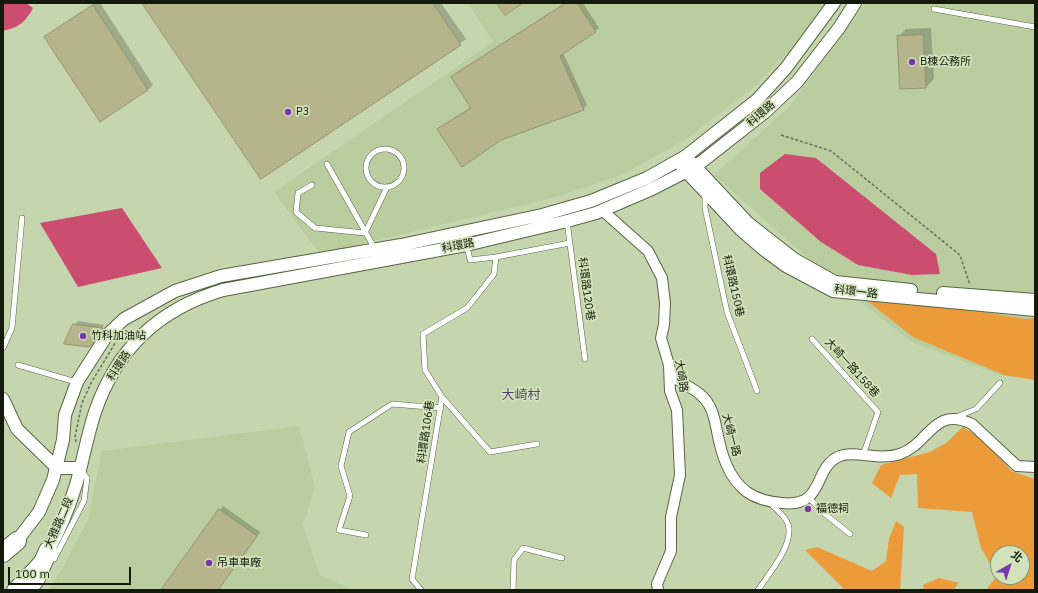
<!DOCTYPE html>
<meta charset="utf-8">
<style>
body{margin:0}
#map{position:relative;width:1038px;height:593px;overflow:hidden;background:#c5d6ae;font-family:"IBM Plex Sans","Noto Sans TC",sans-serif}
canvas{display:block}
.frame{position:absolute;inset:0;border:4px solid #151b0c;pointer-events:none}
.north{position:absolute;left:990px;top:545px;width:40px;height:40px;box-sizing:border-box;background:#d2e3bb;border:1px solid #869375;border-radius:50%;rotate:39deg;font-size:11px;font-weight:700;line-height:16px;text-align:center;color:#151b0c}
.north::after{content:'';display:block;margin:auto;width:14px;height:18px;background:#7837ac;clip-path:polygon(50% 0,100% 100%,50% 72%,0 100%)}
.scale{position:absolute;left:8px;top:567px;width:123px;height:18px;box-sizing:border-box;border:2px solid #151b0c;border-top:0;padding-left:5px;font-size:12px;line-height:14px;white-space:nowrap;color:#151b0c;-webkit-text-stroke:3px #d2e3bb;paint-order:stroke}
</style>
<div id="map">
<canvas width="1038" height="593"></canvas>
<div class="frame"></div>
<div class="north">北</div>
<div class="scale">100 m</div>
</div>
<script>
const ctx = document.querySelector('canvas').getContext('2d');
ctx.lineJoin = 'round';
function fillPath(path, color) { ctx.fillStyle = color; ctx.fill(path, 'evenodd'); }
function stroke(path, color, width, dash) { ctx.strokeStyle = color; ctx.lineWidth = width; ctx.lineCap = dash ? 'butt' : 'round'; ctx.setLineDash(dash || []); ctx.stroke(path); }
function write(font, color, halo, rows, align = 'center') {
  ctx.font = font + ' "IBM Plex Sans","Noto Sans TC",sans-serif'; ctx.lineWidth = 3.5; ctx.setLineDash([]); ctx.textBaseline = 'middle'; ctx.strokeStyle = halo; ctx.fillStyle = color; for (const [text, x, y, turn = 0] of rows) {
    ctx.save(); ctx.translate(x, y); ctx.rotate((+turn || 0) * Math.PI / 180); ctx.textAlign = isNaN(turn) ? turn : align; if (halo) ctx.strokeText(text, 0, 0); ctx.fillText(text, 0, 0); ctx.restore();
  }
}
fillPath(new Path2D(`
 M468,3H825L801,38L754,87L685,140L619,176L556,197L320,254L274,192L493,42Z
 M866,3H1035V380L1000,375L912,342L835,282L714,175L790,106Z
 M299,426L315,487L303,525L320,575L353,590H48L56,579L88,520L102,451Z`), '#b9cd9e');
fillPath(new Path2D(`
 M860,295L953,307L1025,319L1035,318V380L1004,375L913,337Z
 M963,427L989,443L1011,471L1035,479V590H986L997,576L981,548L972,512L918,508L917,474L900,475L891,498L872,483L881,465L930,452L946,443ZM998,553H1022V577H998Z
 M896,521L904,527L900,590H845L805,550L817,547L872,571L886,561L889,539Z
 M939,578L959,583L953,590H924L923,585Z`), '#ec9b3b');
fillPath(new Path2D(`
 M3,3H26L33,8C25,23 19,27 3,31Z
 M785,154L816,158L936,254L940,274L912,275L858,265L821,242L760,189V173Z
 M122,208L162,268L78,287L40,223Z`), '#cb4e71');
fillPath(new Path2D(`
 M95,3H100L153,85L148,90L45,37Z
 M143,3H441L466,39L261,178Z
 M565,3H583L599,28L563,53L587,105L583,109L442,126L471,107L456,74Z
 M931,28L934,79L926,87L898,37L906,29Z
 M78,321L104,325L90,346L74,325Z
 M223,506L260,532L218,590H162Z
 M807,506H812L811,512L805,510Z`), '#0003');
const building = new Path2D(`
 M142,3H433L461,45L261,179Z
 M497,3H523L505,15Z
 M566,3H577L596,32L560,56L584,110L501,140L462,167L437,129L471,108L451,77Z
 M93,5L148,90L100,122L44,37Z
 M923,35L926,88L900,89L897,36Z
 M73,324L103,328L90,347L64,344Z
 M219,509L257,536L218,590H161Z`);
fillPath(building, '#b5b48a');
stroke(building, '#96956c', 1);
const service = new Path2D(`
 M934,9L1035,27
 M366 168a19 19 0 1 1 38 0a19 19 0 1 1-38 0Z
 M327,164L375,249
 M312,185L298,193L296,212L315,228L365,233L387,187
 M705,193V208L727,312L757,391
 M567,221L585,359
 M496,257L570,243
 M812,339L878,412L863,455
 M3,348L12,328L22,218
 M18,365L76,382
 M442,397L490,452L537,444
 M956,417L976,409L1000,383
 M809,498L825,514L850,534
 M366,535L339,530L350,496L341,466L349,432L392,404L441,408
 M54,559L84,501L87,478L81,470
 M421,590L412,579L442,397L425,370L423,334L467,308L494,274L496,257L470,260L467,246
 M513,590L514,560L523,548L562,558
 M758,590C768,575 790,549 789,530C789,519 777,510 770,503`);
const minor = new Path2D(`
 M602,210L648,251L662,278L665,303L664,325L661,338L669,365L670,391L677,410L680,475L671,517V551L657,584L658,590
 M669,365L671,375C684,386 701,390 709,405C714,413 715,422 717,431C721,453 728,478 747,492C757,499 770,502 782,503C826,508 812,467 840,456C855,450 879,461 900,454C929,444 934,405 972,424L1017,466L1035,467`);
const tertiary = new Path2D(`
 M691,162L748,223L794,259L835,282L911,290
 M682,167L741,230L763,249L786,266L833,291L1035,310
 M943,293L1035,300
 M3,399L17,429L57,468H80
 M13,546L39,512L53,480L63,440L65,415L77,382L107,335L124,319L175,291L221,276L401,245L542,215L591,201L647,178L686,156L757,100L786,68L834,3
 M13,590C24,577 40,564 49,549C60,530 69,507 76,485C83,461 87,436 95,412C117,348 159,309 223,290L466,245L567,221L596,213L652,189L695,167L765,112L797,82L839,28L855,3`);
const motorway = new Path2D(`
 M3,553L17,541
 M27,590L36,578L48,551`);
stroke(service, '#576642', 6);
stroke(minor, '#576642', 12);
stroke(tertiary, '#576642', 14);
stroke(motorway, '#576642', 20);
stroke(new Path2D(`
 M781,135L831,151L960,255L970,285
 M76,442L75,437L82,403L91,383L117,340`), '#667156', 1.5, [3, 2]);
stroke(service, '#fff', 5);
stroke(minor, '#fff', 10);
stroke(tertiary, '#fff', 12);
stroke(motorway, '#fff', 18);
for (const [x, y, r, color] of [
 [912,62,4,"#7837ac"],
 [288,112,4,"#7837ac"],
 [83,336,4,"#7837ac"],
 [808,509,4,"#7837ac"],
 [209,563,4,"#7837ac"]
]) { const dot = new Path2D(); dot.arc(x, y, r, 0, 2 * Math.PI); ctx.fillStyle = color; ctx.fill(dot); stroke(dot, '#d2e3bb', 1.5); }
write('11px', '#151b0c', '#d2e3bb', [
 ["B棟公務所",920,62],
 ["P3",296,112],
 ["竹科加油站",91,336],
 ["福德祠",816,509],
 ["吊車車廠",217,563]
], 'left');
write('11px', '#151b0c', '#d2e3bb', [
 ["科環路",761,114,-41],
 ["科環路",458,246,-11],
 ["科環路150巷",733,286,77],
 ["科環路120巷",586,289,82],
 ["科環一路",856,292,7],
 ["科環路",119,366,-57],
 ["大崎一路158巷",852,368,48],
 ["大崎路",681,376,81],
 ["科環路106巷",426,432,-82],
 ["大崎一路",731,435,75],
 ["大雅路二段",59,523,-66]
]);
write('13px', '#5b3d78', '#d2e3bb', [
 ["大崎村",521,395]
]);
</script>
